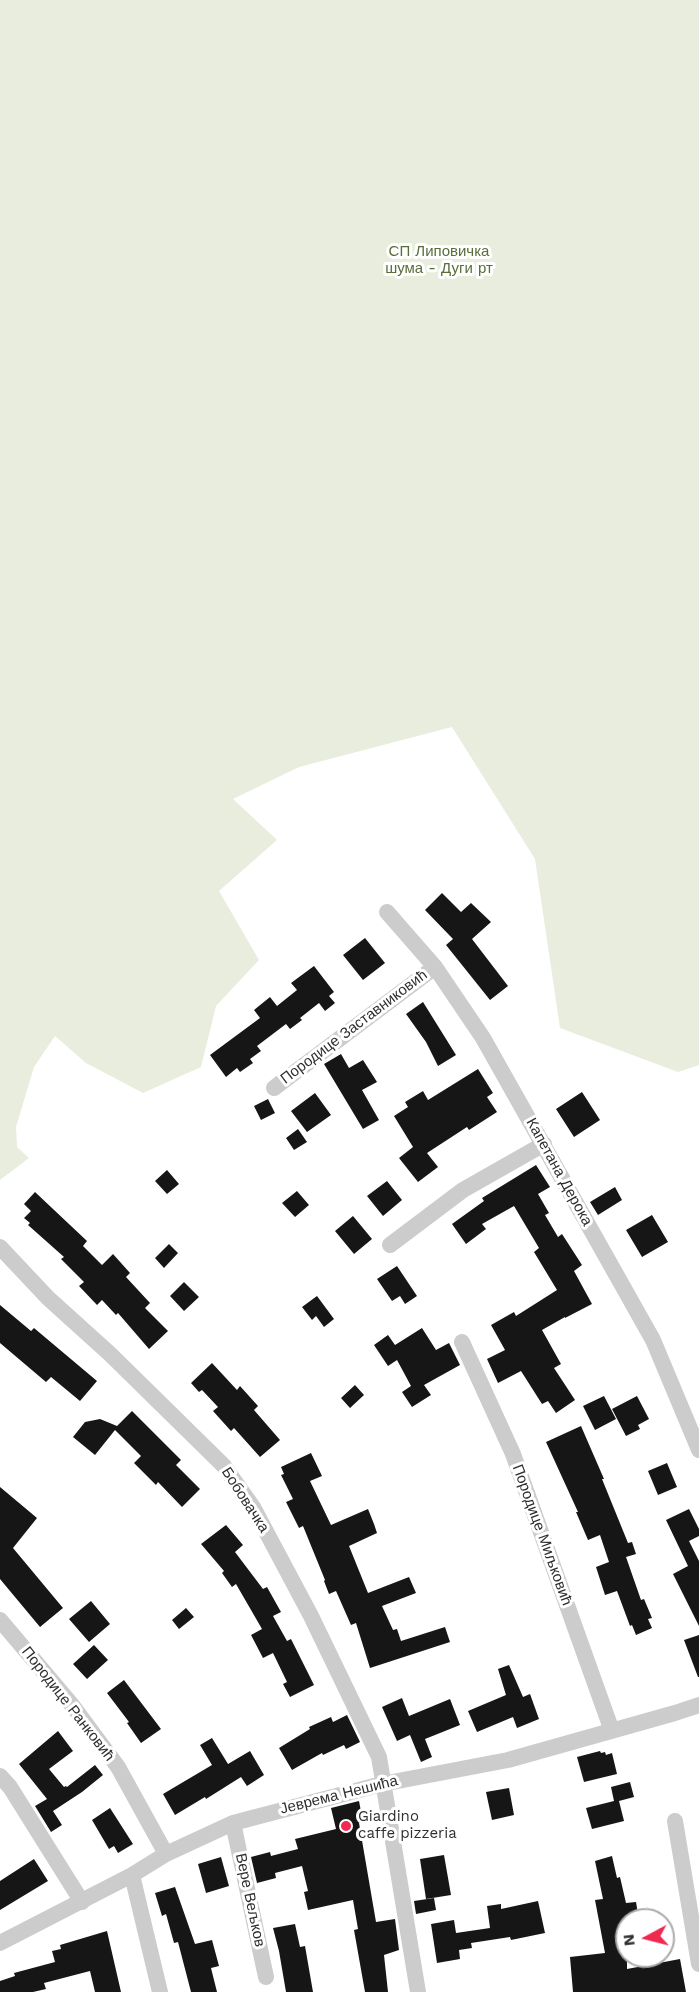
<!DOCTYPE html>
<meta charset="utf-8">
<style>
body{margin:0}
#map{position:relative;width:699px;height:1992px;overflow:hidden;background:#fff;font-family:"Work Sans",sans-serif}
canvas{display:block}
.north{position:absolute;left:615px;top:1908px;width:60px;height:60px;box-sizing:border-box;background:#fff;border:2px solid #acacac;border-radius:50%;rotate:263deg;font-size:16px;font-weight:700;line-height:24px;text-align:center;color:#2f2f2f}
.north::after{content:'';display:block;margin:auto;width:21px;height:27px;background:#ef294f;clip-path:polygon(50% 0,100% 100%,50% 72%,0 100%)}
</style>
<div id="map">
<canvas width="699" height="1992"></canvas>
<div class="north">N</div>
</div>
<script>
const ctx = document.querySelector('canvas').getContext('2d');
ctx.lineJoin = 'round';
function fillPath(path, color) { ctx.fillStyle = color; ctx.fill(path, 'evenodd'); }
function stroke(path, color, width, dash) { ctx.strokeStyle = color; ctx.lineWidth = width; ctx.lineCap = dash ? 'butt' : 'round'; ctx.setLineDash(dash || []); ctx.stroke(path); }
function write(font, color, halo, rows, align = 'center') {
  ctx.font = font + ' "Work Sans",sans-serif'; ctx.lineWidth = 6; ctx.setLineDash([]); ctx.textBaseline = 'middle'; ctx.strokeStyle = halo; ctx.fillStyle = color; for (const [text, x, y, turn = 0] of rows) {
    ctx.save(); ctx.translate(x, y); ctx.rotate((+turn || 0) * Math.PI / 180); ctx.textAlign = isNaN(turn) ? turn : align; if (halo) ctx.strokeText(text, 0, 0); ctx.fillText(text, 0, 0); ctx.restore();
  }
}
fillPath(new Path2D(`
 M0,0H699V1065L678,1072L560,1028L535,859L452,727L299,767L233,799L277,840L219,891L259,960L216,1006L201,1067L143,1093L86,1063L55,1036L34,1067L16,1127L17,1147L29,1158L0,1180Z`), '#e8eddd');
fillPath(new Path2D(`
 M442,893L461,912L471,903L491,922L472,939L508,986L490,1000L446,945L453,939L425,910Z
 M365,938L385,963L363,980L343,955Z
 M314,966L334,992L329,996L335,1003L325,1011L319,1003L300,1018L302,1020L290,1029L286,1024L257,1046L261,1051L250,1059L253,1063L240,1072L237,1068L226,1077L210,1055L260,1018L254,1010L270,997L277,1006L297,990L291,983Z
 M423,1002L456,1055L438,1066L426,1042L406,1014Z
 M341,1054L349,1068L363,1060L377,1082L362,1090L379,1120L363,1129L324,1064Z
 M478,1069L493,1093L487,1097L497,1112L469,1130L467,1127L427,1153L438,1167L418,1182L399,1158L413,1147L394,1116L408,1107L405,1102L423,1091L428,1100Z
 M582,1092L600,1120L574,1137L556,1109Z
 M315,1093L331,1115L307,1132L291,1111Z
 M268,1099L275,1113L261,1120L254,1106Z
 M298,1129L307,1142L294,1150L286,1138Z
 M536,1165L550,1187L538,1194L549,1213L545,1215L558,1237L562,1234L582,1265L574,1271L592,1304L565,1318V1317L542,1330L561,1364L554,1368L575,1400L556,1413L548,1401L542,1404L521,1371L498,1383L487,1359L505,1350L491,1325L514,1312L516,1316L557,1290L534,1252L539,1248L514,1206L482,1224L486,1229L466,1244L452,1224L484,1201L482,1198Z
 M167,1170L179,1184L167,1194L155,1181Z
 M387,1181L402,1200L383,1216L367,1196Z
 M615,1187L622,1200L598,1215L590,1202Z
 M297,1191L309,1205L295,1217L282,1203Z
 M35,1192L87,1241L83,1246L102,1265L113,1254L130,1273L126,1277L150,1303L145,1308L168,1331L149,1349L118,1313L116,1315L102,1300L97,1305L79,1286L84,1282L61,1259L64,1257L28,1225L30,1223L24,1218L31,1211L24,1204Z
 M652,1215L668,1242L642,1257L626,1230Z
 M353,1216L372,1239L354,1254L335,1231Z
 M169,1244L178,1253L164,1268L155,1258Z
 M397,1266L417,1296L405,1304L400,1296L392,1301L377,1279Z
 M184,1282L199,1297L184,1311L170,1296Z
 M317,1296L334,1319L324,1327L316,1316L312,1320L302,1307Z
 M0,1305L31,1331L34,1328L97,1381L80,1401L51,1377L46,1382L0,1343Z
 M422,1328L436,1350L449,1343L460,1365L424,1385L431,1395L412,1407L402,1392L411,1386L397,1360L388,1366L374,1345L388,1335L395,1345Z
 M212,1363L237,1390L240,1386L258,1406L254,1410L280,1440L260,1457L234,1428L231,1431L213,1411L218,1407L202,1390L199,1392L191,1383Z
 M355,1385L364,1395L350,1408L341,1398Z
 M604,1396L616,1419L595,1430L583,1406Z
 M637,1396L649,1419L638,1425L640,1429L626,1436L612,1409Z
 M132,1411L181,1460L176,1465L200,1489L182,1507L158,1482L156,1485L134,1463L141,1456L115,1430L95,1455L73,1437L85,1422L100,1419L117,1426Z
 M581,1426L604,1479H602L628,1543L632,1542L636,1554L626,1557L641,1600L644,1599L652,1618L648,1619L652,1628L636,1635L632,1625L630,1626L617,1591L605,1595L596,1567L609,1562L600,1535L588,1540L576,1512H578L546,1442Z
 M311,1453L322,1476L310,1481L331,1525L368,1509L374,1524L377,1533L349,1546L368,1593L409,1577L416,1593L382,1606L393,1630L397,1629L401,1641L445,1627L450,1642L370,1668L356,1623L351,1625L336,1591L329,1594L324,1581L325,1580L303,1526L299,1528L286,1502L293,1499L281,1475L284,1474L281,1467Z
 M667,1463L677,1487L658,1495L648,1471Z
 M0,1487L37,1518L13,1548L63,1608L40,1627L0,1579Z
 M689,1509L699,1529V1536L689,1541L699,1561V1626L673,1574L688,1566L666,1520Z
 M226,1525L243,1545L235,1552L263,1589L267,1587L281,1612L273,1616L287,1641L291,1639L314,1685L290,1697L283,1684L287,1682L273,1653L263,1658L251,1635L262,1629L236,1584L232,1587L222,1573L224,1571L201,1544Z
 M91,1601L110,1624L89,1642L69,1619Z
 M186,1608L194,1617L179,1629L172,1620Z
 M699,1635V1677H698L684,1640Z
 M94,1645L108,1660L87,1679L73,1664Z
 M509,1665L523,1697L530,1694L539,1719L517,1728L513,1717L477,1732L468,1711L506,1695L498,1669Z
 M124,1680L161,1729L141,1743L127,1723L129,1722L107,1693Z
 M402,1698L409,1716L450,1699L460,1725L425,1739L432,1757L421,1762L410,1735L397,1741L382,1707Z
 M347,1715L360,1742L346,1749L344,1745L323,1755L322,1753L292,1770L279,1748L310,1729L309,1727L331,1717L333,1722Z
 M58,1731L73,1751L49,1769L64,1787L66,1786L67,1787L95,1765L103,1775L82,1792L53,1811L62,1825L51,1832L35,1806L47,1799L19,1764Z
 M212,1738L228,1764L250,1751L264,1775L247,1786L241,1777L206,1799L205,1797L175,1815L163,1794L212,1765L200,1745Z
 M600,1751L601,1753L605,1752L606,1755L612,1753L617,1774L584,1782L577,1757Z
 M630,1782L634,1797L619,1801L624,1821L592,1829L586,1808L614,1801L611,1787Z
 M509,1788L514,1815L492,1820L486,1792Z
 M359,1801L363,1822L359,1823L376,1922L395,1919L399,1950L384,1955L388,1992H365L354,1930L358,1929L353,1900L308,1910L304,1892L308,1891L302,1866L275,1873L276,1878L257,1883L251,1857L270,1852L271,1856L298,1849L295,1839L336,1829L331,1808Z
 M110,1808L133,1844L118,1853L114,1846L109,1849L92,1820Z
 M444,1855L451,1895L426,1899L420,1859Z
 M612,1856L617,1878L620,1877L626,1903L636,1902L639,1920H627V1969L680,1959L686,1992H573L570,1957L605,1953L595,1900L603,1899L595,1861Z
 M221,1857L229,1886L206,1893L198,1864Z
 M34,1859L48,1881L0,1910V1881Z
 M175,1887L195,1944L212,1940L219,1966L211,1968L217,1992H191L178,1942L174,1943L166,1914L162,1916L155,1893Z
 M434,1898L436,1910L416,1914L414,1901Z
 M538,1901L545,1933L511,1940L510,1937L471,1943L472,1948L459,1950L460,1959L437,1963L431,1924L454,1920L456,1933L490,1928L487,1906L501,1904V1909Z
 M295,1924L300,1947L305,1946L313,1992H286L279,1951L273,1928Z
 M107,1931L121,1992H95L90,1971L44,1983L46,1989L33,1992H0V1981L15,1976L14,1973L55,1962L52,1951L61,1949L60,1945Z`), '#161616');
stroke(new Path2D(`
 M387,912L435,967L483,1038L653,1340L699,1450
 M274,1088L435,967
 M390,1245L463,1190L544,1144
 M0,1247L48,1298L110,1354L224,1466L253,1507L311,1616L379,1757L418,1992
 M462,1342L513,1454L612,1731
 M0,1620L72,1705L118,1767L166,1854
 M0,1776L10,1787L82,1902
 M675,1821L699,1964
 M233,1823L266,1977
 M132,1875L160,1992
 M0,1943L132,1875L166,1854L233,1823L382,1784L508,1760L675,1713L699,1705`), '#ccc', 16);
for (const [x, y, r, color] of [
 [346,1826,6,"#ef294f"]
]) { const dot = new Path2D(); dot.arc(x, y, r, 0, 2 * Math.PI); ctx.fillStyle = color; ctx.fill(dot); stroke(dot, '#fff', 2); }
write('15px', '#586e3a', '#fff', [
 ["СП Липовичка",439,252],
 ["шума - Дуги рт",439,269]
]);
write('15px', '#2f2f2f', '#fff', [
 ["Породице Заставниковић",354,1027,-37],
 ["Капетана Дерока",559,1172,61],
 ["Бобовачка",245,1500,57],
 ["Породице Миљковић",542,1535,70],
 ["Породице Ранковић",68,1704,52],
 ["Јеврема Нешића",339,1795,-14],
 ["Вере Вељков",250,1900,78]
]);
write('15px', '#2f2f2f', '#fff', [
 ["Giardino",358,1817],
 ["caffe pizzeria",358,1834]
], 'left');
</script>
